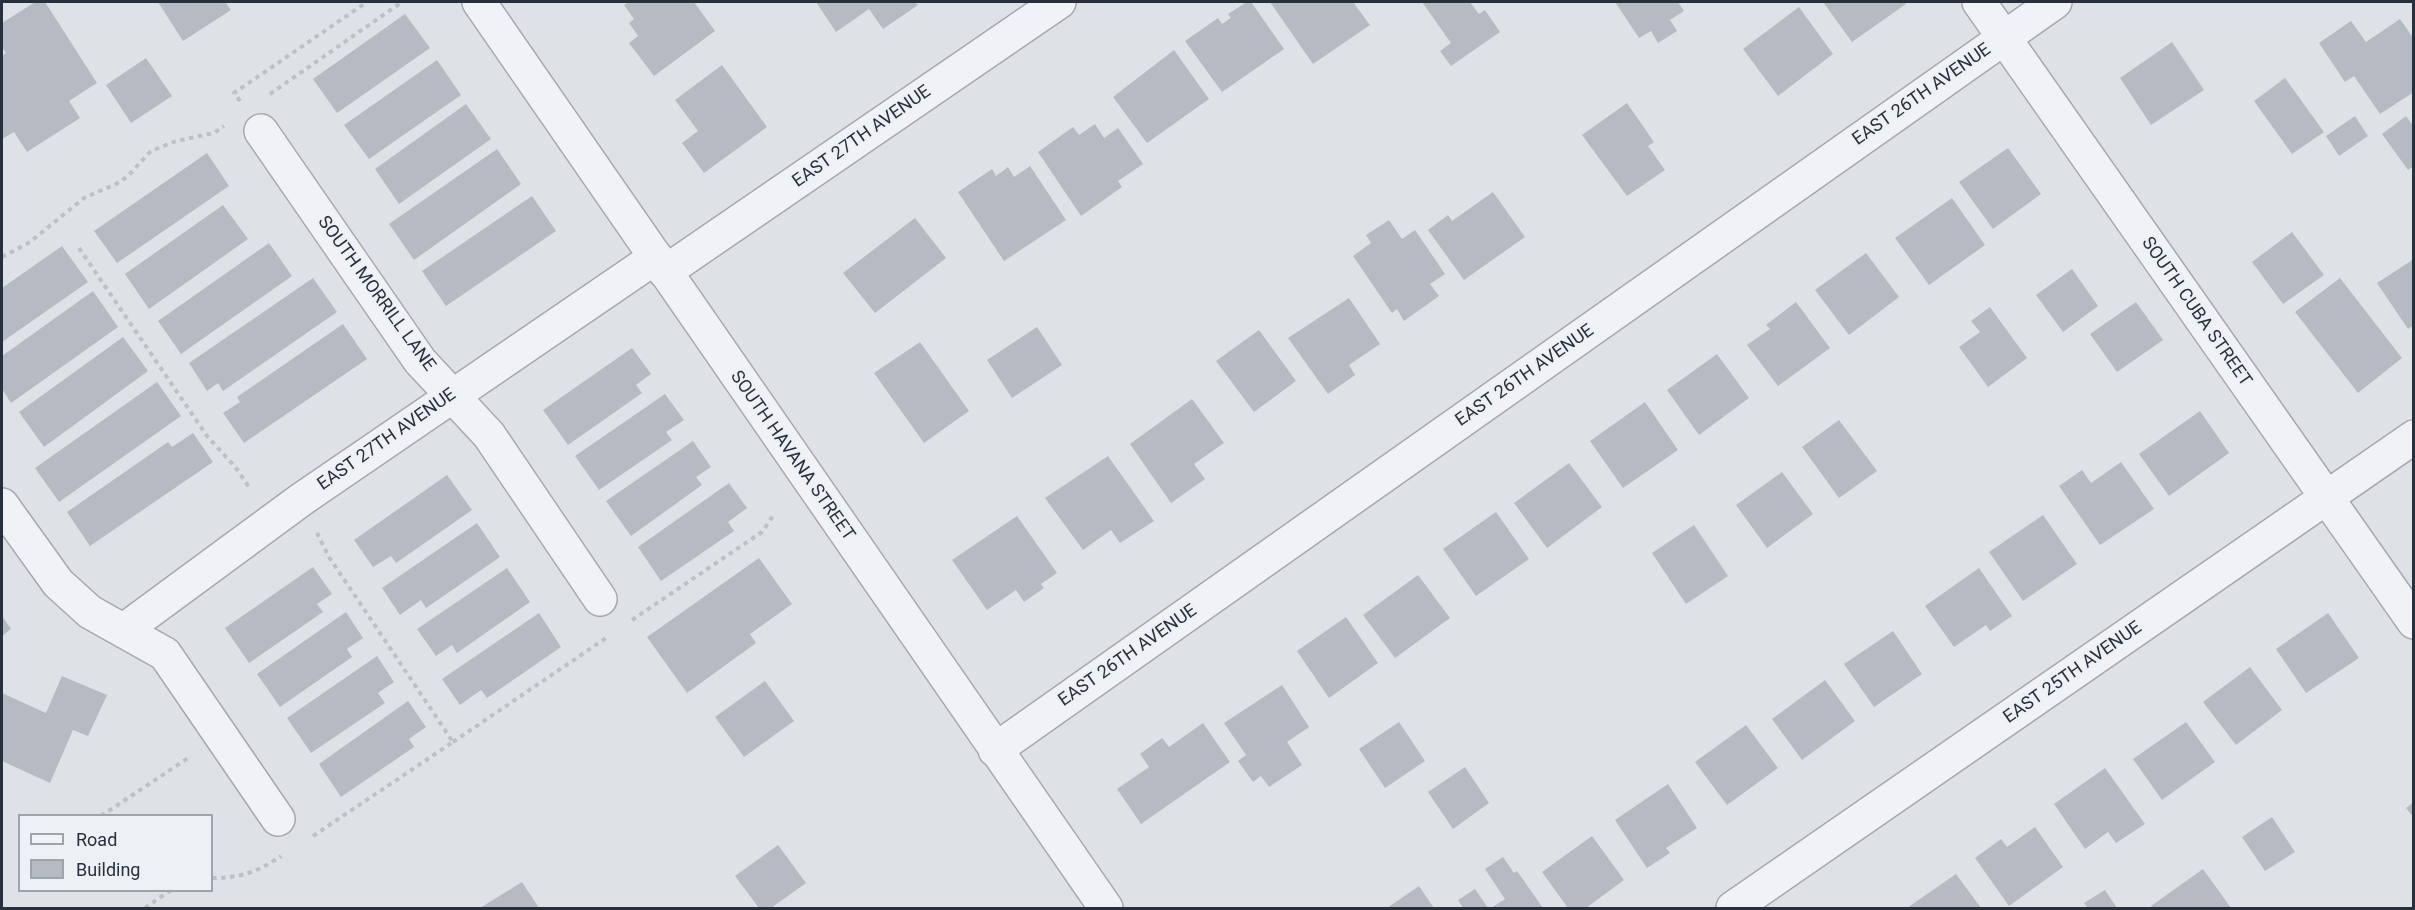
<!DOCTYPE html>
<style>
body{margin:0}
#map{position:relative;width:2415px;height:910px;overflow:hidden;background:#dee2e7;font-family:Roboto,sans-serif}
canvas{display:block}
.frame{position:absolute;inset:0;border:3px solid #28303d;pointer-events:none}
.legend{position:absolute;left:18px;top:814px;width:195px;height:78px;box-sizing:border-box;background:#edf1f5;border:2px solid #9ea4ab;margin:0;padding:8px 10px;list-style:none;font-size:18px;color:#28303d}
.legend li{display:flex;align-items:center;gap:12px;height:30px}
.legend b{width:30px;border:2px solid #9ea4ab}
</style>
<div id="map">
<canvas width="2415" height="910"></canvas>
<div class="frame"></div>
<ul class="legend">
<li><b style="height:8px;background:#f1f2f5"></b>Road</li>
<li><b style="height:16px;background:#b6bbc3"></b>Building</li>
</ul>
</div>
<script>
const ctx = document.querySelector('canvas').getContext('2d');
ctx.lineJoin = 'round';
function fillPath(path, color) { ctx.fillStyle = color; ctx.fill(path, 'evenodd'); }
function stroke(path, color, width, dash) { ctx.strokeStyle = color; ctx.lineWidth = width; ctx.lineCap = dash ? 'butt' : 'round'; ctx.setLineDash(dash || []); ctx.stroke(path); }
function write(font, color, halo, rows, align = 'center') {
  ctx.font = font + ' Roboto,sans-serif'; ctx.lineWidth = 5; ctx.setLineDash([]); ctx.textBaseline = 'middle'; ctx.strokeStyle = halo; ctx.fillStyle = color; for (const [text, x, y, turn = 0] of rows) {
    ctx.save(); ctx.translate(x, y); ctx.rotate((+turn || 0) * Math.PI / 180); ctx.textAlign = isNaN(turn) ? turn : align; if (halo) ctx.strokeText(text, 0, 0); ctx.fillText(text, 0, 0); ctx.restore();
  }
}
fillPath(new Path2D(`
 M35,2H45L97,83L69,101L80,118L27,152L14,132L2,139V56L6,53L2,47V23Z
 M158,2H225L231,10L183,41Z
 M629,2H694L715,31L654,76L629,43L638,36L629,23L634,19L624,5Z
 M816,2H915L918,5L883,29L869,9L836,32Z
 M1247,2H1251L1284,49L1222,92L1185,41L1218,18L1222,24L1231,18L1228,14Z
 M1270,2H1353L1370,25L1313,64Z
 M1422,2H1470L1479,14L1485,10L1500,32L1451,66L1440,51L1451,43Z
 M1615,2H1678L1684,11L1670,20L1677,31L1658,43L1651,31L1639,38Z
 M1823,2H1904L1906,4L1852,42Z
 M1799,7L1833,54L1778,96L1743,49Z
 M405,14L430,48L337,113L313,79Z
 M2400,19L2414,39V92L2380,114L2354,76L2345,82L2319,43L2351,21L2366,42Z
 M2172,42L2204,90L2151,125L2120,78Z
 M1174,50L1209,99L1147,143L1113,97Z
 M146,58L172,96L131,123L106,85Z
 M437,60L461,95L369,159L344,125Z
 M722,65L767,127L704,173L682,143L698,131L675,100Z
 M2285,78L2324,132L2292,154L2254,101Z
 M1627,103L1654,142L1648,146L1665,170L1627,196L1582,135Z
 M466,104L491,139L399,204L375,169Z
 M2355,116L2368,136L2339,156L2326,136Z
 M2406,116L2414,127V166L2408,170L2382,134Z
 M1095,124L1104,138L1118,128L1143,164L1118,181L1122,187L1081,216L1038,152L1073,127L1079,135Z
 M2008,148L2041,194L1993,229L1959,182Z
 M497,149L521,184L414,260L389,224Z
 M207,153L229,186L117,263L94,231Z
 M1030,166L1066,220L1004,261L958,192L992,169L996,176L1008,167L1014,177Z
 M1493,192L1525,237L1464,280L1428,230L1448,215L1452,221Z
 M532,196L556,231L446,306L422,271Z
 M1952,198L1985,245L1929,285L1895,238Z
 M223,205L248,239L149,309L125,274Z
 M915,218L946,258L875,313L843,273Z
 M1389,220L1402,239L1415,230L1445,274L1430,284L1439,296L1404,321L1397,309L1392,313L1353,256L1371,243L1366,235Z
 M2292,232L2324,275L2283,304L2252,262Z
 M269,243L292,276L181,354L158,321Z
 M62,246L88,282L2,342V288Z
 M1866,253L1899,297L1849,335L1815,290Z
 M2414,259V325L2408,329L2377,283Z
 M2072,269L2098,306L2063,332L2036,295Z
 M313,278L337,312L223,391L218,383L207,391L189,363Z
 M2340,278L2402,358L2358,393L2295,312Z
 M93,291L118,327L11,403L2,389V356Z
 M1349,298L1380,344L1349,365L1355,375L1328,394L1288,338Z
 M1796,302L1830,348L1778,386L1747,345L1770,329L1766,325Z
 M2136,302L2163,340L2117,372L2090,334Z
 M1990,307L2027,358L1988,387L1959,347L1980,332L1971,321Z
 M343,324L367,359L244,443L223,413L240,402L237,397Z
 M1037,327L1062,365L1012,398L987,360Z
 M1259,330L1296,381L1254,412L1216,361Z
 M123,337L148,371L44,447L19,412Z
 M920,342L969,411L924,443L874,373Z
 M632,348L651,374L636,385L642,393L568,445L543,410Z
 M1717,354L1749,398L1699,435L1667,390Z
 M157,382L181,416L59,502L35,468Z
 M665,394L684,420L666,432L672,440L599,490L575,456Z
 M1192,399L1224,443L1194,464L1205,479L1171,503L1130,444Z
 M1645,402L1678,450L1623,488L1590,441Z
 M2200,411L2229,453L2169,496L2139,454Z
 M1839,420L1877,471L1839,498L1802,447Z
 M193,433L213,462L90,546L67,512L168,442L172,447Z
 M693,441L711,467L696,477L702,485L631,536L606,501Z
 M1108,456L1154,521L1120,543L1111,530L1083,550L1045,498Z
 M2121,462L2154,509L2100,545L2059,486L2082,470L2091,483Z
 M1569,463L1602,507L1547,548L1514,503Z
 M1782,472L1813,514L1767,548L1736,505Z
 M447,475L472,510L396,563L391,556L373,567L354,540Z
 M729,483L747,508L728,522L734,531L661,581L638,547Z
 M1496,512L1529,559L1476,596L1443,549Z
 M2043,515L2077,564L2023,601L1989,552Z
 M1017,516L1057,573L1041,584L1044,588L1024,602L1016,590L987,610L952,560Z
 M477,523L500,557L426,608L421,600L400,615L382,588Z
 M1694,525L1728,576L1686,604L1652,553Z
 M759,558L792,604L750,634L756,643L687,693L647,637Z
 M313,567L332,594L317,604L323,612L249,663L225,628Z
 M507,568L530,602L457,653L452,645L436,656L417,629Z
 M1979,568L2012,616L1990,631L1986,625L1954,647L1925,606Z
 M1418,575L1450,618L1395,658L1363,615Z
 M346,612L363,638L347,649L352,657L280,707L257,674Z
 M539,613L561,647L487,698L481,690L460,705L442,679Z
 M2328,613L2359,658L2306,693L2276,649Z
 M2,616L11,629L2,636Z
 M1346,617L1378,663L1329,698L1297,651Z
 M1893,631L1922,674L1874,707L1844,664Z
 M377,656L394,682L378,693L385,703L311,753L287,718Z
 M2250,667L2282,710L2236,745L2203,702Z
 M62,676L107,695L88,736L73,730L50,783L2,761V693L46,713Z
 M1825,680L1855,721L1802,760L1772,719Z
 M765,681L794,721L744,757L715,717Z
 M1282,685L1309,727L1287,742L1302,765L1269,787L1261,776L1253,782L1238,761L1246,755L1224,723Z
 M408,701L426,727L409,739L414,747L341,797L319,764Z
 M1399,722L1425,761L1385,788L1359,749Z
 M2186,722L2215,762L2162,800L2133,759Z
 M1203,723L1230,762L1141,824L1117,789L1149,767L1140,754L1162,738L1169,747Z
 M1746,725L1778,768L1727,805L1695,762Z
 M1465,767L1489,803L1453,829L1428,792Z
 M2105,768L2145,824L2116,843L2108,832L2085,849L2054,804Z
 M1668,784L1697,828L1666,848L1670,853L1647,868L1615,820Z
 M2414,802V818L2406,808Z
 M2272,817L2295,852L2265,871L2242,837Z
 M2035,827L2063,867L2009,906L1975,858L2001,839L2007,847Z
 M1592,836L1624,880L1586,908H1568L1542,872Z
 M778,845L806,883L771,908H759L735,876Z
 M1503,857L1514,873L1517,871L1543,908H1491L1505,899L1485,869Z
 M2203,869L2231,908H2153L2151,906Z
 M1956,874L1981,908H1907Z
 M522,882L539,908H480Z
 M1419,886L1434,908H1387Z
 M1475,889L1488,908H1463L1458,900Z
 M2105,890L2117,908H2088L2084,903Z`), '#b6bbc3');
const street = new Path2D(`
 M479,2L1106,908
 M1979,2L2414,622
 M261,131L420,361L489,435L600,599
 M665,272L1059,2
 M2,505L58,583L90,612L165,654L278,819
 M124,630L302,499L656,257
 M995,750L2055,2
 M1733,908L2414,437`);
stroke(street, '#a4a9b1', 36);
stroke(new Path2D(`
 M270,94L402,2
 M240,101L234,93L367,2
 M79,248L207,436L236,468L251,490
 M2,257L30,242L84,198L116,184L127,177L151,151L176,141L214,133L224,126
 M632,620L762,532L775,513
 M453,742L609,636
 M101,816L191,756
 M313,836L453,742L329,557L317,533
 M212,878C240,878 258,872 281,856
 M145,908L171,890`), '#bdc0c5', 4, [4.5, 4.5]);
stroke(street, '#f1f2f5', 33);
write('18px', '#28303d', '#edf1f5', [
 ["EAST 26TH AVENUE",1922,95,-35],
 ["EAST 27TH AVENUE",862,137,-35],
 ["SOUTH MORRILL LANE",376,294,54],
 ["SOUTH CUBA STREET",2196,312,55],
 ["EAST 26TH AVENUE",1525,376,-35],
 ["EAST 27TH AVENUE",387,440,-35],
 ["SOUTH HAVANA STREET",792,456,55],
 ["EAST 26TH AVENUE",1128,656,-35],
 ["EAST 25TH AVENUE",2073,673,-35]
]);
</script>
